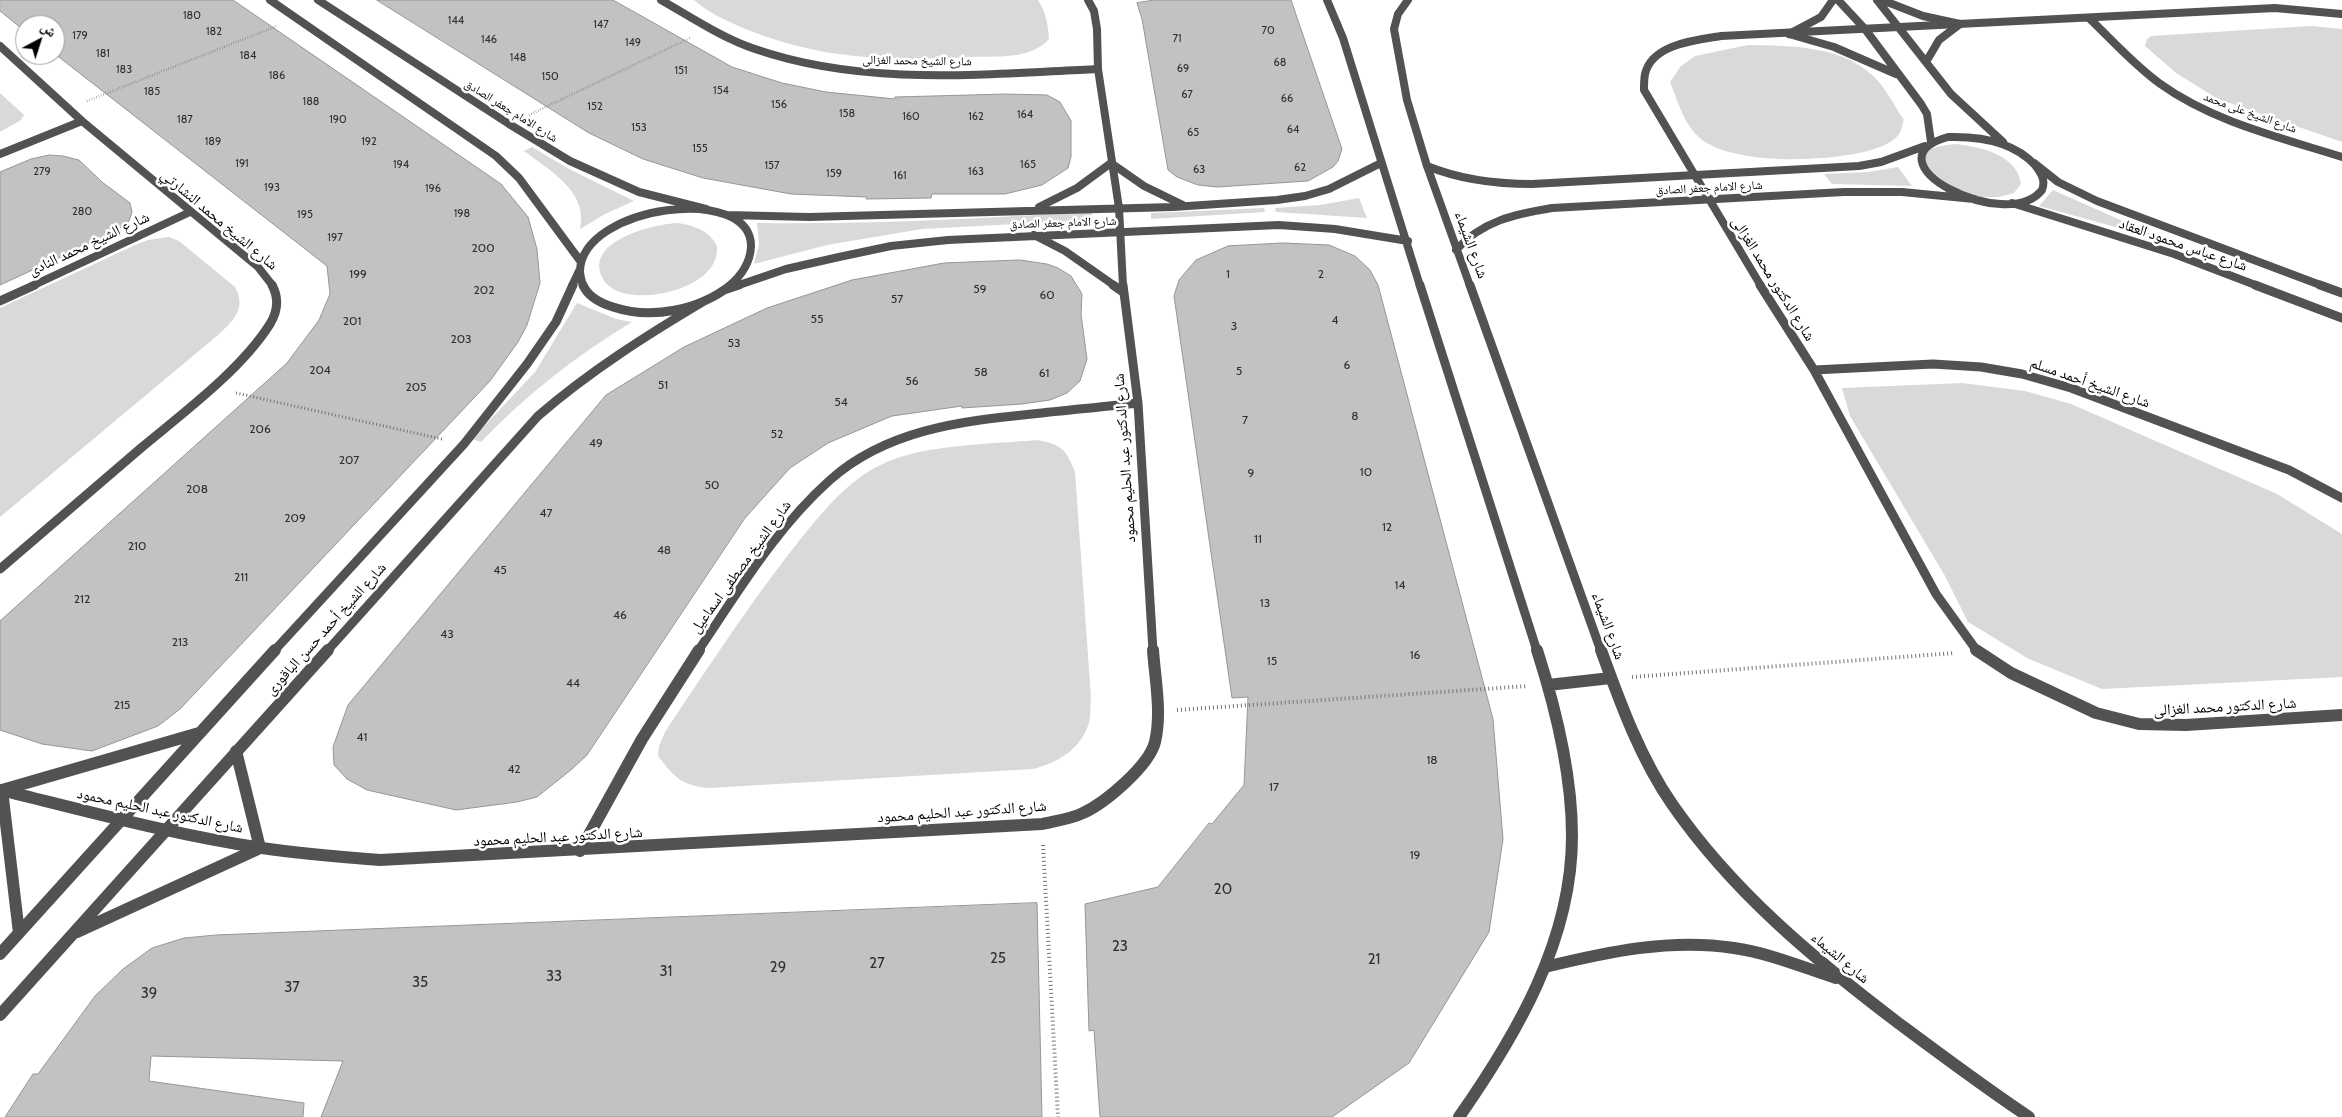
<!DOCTYPE html>
<meta charset="utf-8">
<style>
body{margin:0}
#map{position:relative;width:2342px;height:1117px;overflow:hidden;background:#fff;font-family:Cabin,"Noto Naskh Arabic",sans-serif}
canvas{display:block}
.north{position:absolute;left:15px;top:15px;width:50px;height:50px;box-sizing:border-box;background:#fff;border:1px solid #999;border-radius:50%;rotate:40deg;font-size:14px;font-weight:700;line-height:20px;text-align:center;color:#000}
.north::after{content:'';display:block;margin:auto;width:18px;height:22px;background:#000;clip-path:polygon(50% 0,100% 100%,50% 72%,0 100%)}
</style>
<div id="map">
<canvas width="2342" height="1117"></canvas>
<div class="north">ش</div>
</div>
<script>
const ctx = document.querySelector('canvas').getContext('2d');
ctx.lineJoin = 'round';
function fillPath(path, color) { ctx.fillStyle = color; ctx.fill(path, 'evenodd'); }
function stroke(path, color, width, dash) { ctx.strokeStyle = color; ctx.lineWidth = width; ctx.lineCap = dash ? 'butt' : 'round'; ctx.setLineDash(dash || []); ctx.stroke(path); }
function write(font, color, halo, rows, align = 'center') {
  ctx.font = font + ' Cabin,"Noto Naskh Arabic",sans-serif'; ctx.lineWidth = 5; ctx.setLineDash([]); ctx.textBaseline = 'middle'; ctx.strokeStyle = halo; ctx.fillStyle = color; for (const [text, x, y, turn = 0] of rows) {
    ctx.save(); ctx.translate(x, y); ctx.rotate((+turn || 0) * Math.PI / 180); ctx.textAlign = isNaN(turn) ? turn : align; if (halo) ctx.strokeText(text, 0, 0); ctx.fillText(text, 0, 0); ctx.restore();
  }
}
fillPath(new Path2D(`
 M694,0H1038C1046,12 1048,25 1049,39C1031,60 996,56 971,57C888,61 821,60 743,28C727,21 707,12 694,0Z
 M2311,26L2342,29V142L2218,99L2176,73L2145,46L2147,39L2151,36Z
 M1748,45C1791,46 1847,45 1878,81C1888,92 1895,107 1904,120C1902,124 1902,131 1899,134C1882,160 1784,162 1755,157C1739,155 1720,151 1707,143C1685,130 1679,104 1670,82L1681,66L1695,56Z
 M0,93L24,115L21,120L0,132Z
 M1955,144C1980,147 2017,154 2021,184L2014,193L1999,197H1979L1939,183L1922,161C1928,146 1939,146 1955,144Z
 M532,147L571,170L634,201L605,214L580,229C589,192 549,170 524,151Z
 M1898,167L1912,186L1832,184L1824,174L1868,172Z
 M2053,190L2170,242L2039,206Z
 M1359,198L1367,218L1276,212L1275,208L1320,205Z
 M1264,208L1265,212L1151,219V213Z
 M1092,212L1091,220L922,229L827,245L754,264L759,244L757,223C869,225 980,218 1092,212Z
 M678,223C695,226 709,230 717,246C718,263 708,274 694,282C673,295 616,306 602,277C585,240 655,224 678,223Z
 M169,237L179,241L235,287C247,308 233,321 218,335L0,517V308L135,245L148,240Z
 M577,303L616,319L632,322C577,355 526,395 481,442L472,439L535,372Z
 M1962,383L2025,391L2071,404L2277,494L2342,534V677L2102,689L2029,659L1968,622L1945,576L1850,416L1842,388Z
 M1038,440C1062,445 1066,449 1075,472L1091,698C1090,706 1091,715 1089,723C1080,750 1059,762 1033,769L709,788C682,786 674,777 658,756L659,746L665,732C705,672 744,612 788,555C817,519 845,479 889,461C931,444 993,444 1038,440Z`), '#d9d9d9');
const building = new Path2D(`
 M0,0H233L501,184L528,217L537,249L540,283L527,325L518,342L490,381L180,709L158,726L92,751L42,744L0,730V621L287,363L319,320L330,294L327,266L55,54V25H25V31L0,11Z
 M377,0H613L732,67L782,83L826,92L895,99V97L1006,94L1047,95L1060,102L1071,121V157L1068,168L1042,185L1005,194H932L931,198L866,199L867,197L791,194L703,178L643,159L589,133Z
 M1155,0H1291L1342,149L1338,161L1333,167L1308,181L1217,187L1198,185L1177,177L1168,170L1142,19L1137,3Z
 M50,155L63,156L79,160L102,182L130,203L132,212L129,221L115,232L0,285V172L31,159Z
 M1283,243L1329,245L1355,256L1370,270L1378,285L1493,719L1503,839L1489,932L1409,1063L1332,1117H1100L1094,1030L1089,1031L1085,904L1158,887L1209,823L1212,824L1244,785L1248,697L1232,698L1174,296L1179,280L1196,260L1228,246Z
 M1020,260L1047,264L1058,268L1071,276L1082,294L1081,314L1087,359L1080,381L1067,393L1050,400L1022,404L962,408V406L892,416L828,443L790,468L745,518L587,755L572,769L537,797L517,802L456,810L367,790L347,779L334,765L333,747L348,705L606,395L684,347L767,308L852,280L944,263Z
 M1037,903L1042,1117H321L343,1061L151,1056L149,1081L304,1103L303,1117H5L33,1074H38L95,996L123,969L152,948L184,938L216,935Z`);
fillPath(building, '#c2c2c2');
stroke(building, '#969696', 1);
stroke(new Path2D(`
 M87,101L277,26
 M529,115L690,38`), '#747474', 2.5, [0.5, 2]);
stroke(new Path2D(`
 M236,393L442,439`), '#747474', 3, [1, 2.5]);
stroke(new Path2D(`
 M1632,677L1955,653
 M1177,710L1528,686
 M1043,845L1058,1117`), '#747474', 4, [1, 3]);
stroke(new Path2D(`
 M661,0C691,17 722,38 755,49C865,87 984,74 1098,69
 M1088,0L1094,11L1097,29L1098,69L1119,208L1123,286
 M2089,18C2112,40 2133,64 2159,83C2213,122 2279,137 2342,157
 M0,46L82,121L258,267L273,286
 M0,154L82,121
 M32,286L190,212
 M1761,286L1644,90C1644,85 1644,79 1645,74C1652,44 1696,40 1721,36L2275,8L2342,14`), '#525252', 8);
stroke(new Path2D(`
 M1123,285L1138,403L1153,651
 M1760,285L1814,370L1936,594L1977,651
 M0,301L35,285
 M1814,370L1933,364L1981,367L2022,374L2071,388L2289,470L2342,498
 M0,569C47,529 94,488 141,448C183,413 241,370 270,324C278,311 279,298 272,285
 M698,651C738,592 776,528 830,480C886,430 961,421 1032,414C1067,410 1103,407 1138,403`), '#525252', 9);
stroke(new Path2D(`
 M1976,650L2011,673L2096,713L2139,724L2186,725L2342,715
 M1,790C87,811 174,835 262,848C301,854 340,857 380,860L1042,824C1055,821 1071,819 1083,813C1105,803 1149,766 1155,742C1162,713 1155,679 1153,650
 M580,851L642,739L699,650`), '#525252', 12);
stroke(new Path2D(`
 M270,0L496,156L519,178L581,262
 M318,0L509,124L570,161L639,192L706,209
 M1327,0L1343,38L1420,286
 M1408,0L1398,14L1394,29L1407,100L1427,166L1470,286
 M1838,0L1865,29L1921,104L1927,114L1931,142
 M1877,0L1951,94L2003,142
 M1882,0L1923,16L1960,24
 M1789,34L1834,47L1896,74
 M1789,34L1821,17L1833,0
 M1926,62L1939,40L1960,24
 M1948,137C1980,136 2013,141 2035,165C2041,173 2046,180 2042,190C2007,235 1863,161 1948,137Z
 M2034,163L2058,182L2097,201L2323,286
 M1427,166C1461,180 1495,184 1532,184L1859,166L1881,162L1925,146
 M2012,203L2174,254L2258,286
 M1039,207L1077,188L1111,163L1144,186L1183,205
 M727,215L809,217L1173,207L1277,200L1305,196L1329,189L1381,163
 M1034,235L1065,251L1115,286
 M1456,250C1482,221 1515,214 1552,208L1844,192H1902L1974,199
 M572,286L579,271
 M583,286C582,281 580,276 580,271C582,205 753,183 751,247C750,263 741,276 729,286
 M736,286L786,269L839,257L891,246L948,240L1279,225L1335,229L1408,241`), '#525252', 8);
stroke(new Path2D(`
 M583,285C588,297 600,303 613,307C652,320 699,310 731,285
 M1113,285L1123,292
 M1420,285L1537,651
 M1470,285L1601,651
 M2255,285L2342,318
 M2320,285L2342,293
 M724,290L739,285
 M274,651L464,444L527,364L556,322L573,285
 M327,651L538,416C590,371 647,335 706,300`), '#525252', 9);
stroke(new Path2D(`
 M1601,650C1620,702 1640,758 1672,804C1732,891 1814,959 1897,1022C1940,1054 1984,1087 2029,1117
 M1548,685L1611,678
 M77,932L260,848L236,751
 M19,933L2,790L199,733
 M0,954L275,650
 M1545,967C1607,952 1670,938 1734,948C1769,953 1802,967 1836,978
 M0,1015L328,650
 M1459,1117C1517,1034 1572,940 1572,836C1572,773 1556,709 1537,650`), '#525252', 12);
write('11px', '#303030', null, [
 ["180",192,16],
 ["144",456,21],
 ["147",601,25],
 ["70",1268,31],
 ["182",214,32],
 ["179",80,36],
 ["71",1177,39],
 ["146",489,40],
 ["149",633,43],
 ["181",103,54],
 ["184",248,56],
 ["148",518,58],
 ["68",1280,63],
 ["69",1183,69],
 ["183",124,70],
 ["151",681,71],
 ["186",277,76],
 ["150",550,77],
 ["154",721,91],
 ["185",152,92],
 ["67",1187,95],
 ["66",1287,99],
 ["188",311,102],
 ["156",779,105],
 ["152",595,107],
 ["158",847,114],
 ["164",1025,115],
 ["160",911,117],
 ["162",976,117],
 ["187",185,120],
 ["190",338,120],
 ["153",639,128],
 ["64",1293,130],
 ["65",1193,133],
 ["189",213,142],
 ["192",369,142],
 ["155",700,149],
 ["191",242,164],
 ["194",401,165],
 ["165",1028,165],
 ["157",772,166],
 ["62",1300,168],
 ["63",1199,170],
 ["279",42,172],
 ["163",976,172],
 ["159",834,174],
 ["161",900,176],
 ["193",272,188],
 ["196",433,189],
 ["280",82,212],
 ["198",462,214],
 ["195",305,215],
 ["197",335,238]
]);
write('12px', '#000', '#fff', [
 ["شارع الشيخ محمد الغزالى",917,61,1],
 ["شارع الامام جعفر الصادق",511,111,32],
 ["شارع الشيخ على محمد",2250,113,20],
 ["شارع الامام جعفر الصادق",1709,188,-3],
 ["شارع الامام جعفر الصادق",1063,223,-2]
]);
write('12px', '#303030', null, [
 ["200",483,248],
 ["199",358,274],
 ["1",1228,274],
 ["2",1321,274],
 ["59",980,289],
 ["202",484,290],
 ["60",1047,295],
 ["57",897,299],
 ["55",817,319],
 ["4",1335,320],
 ["201",352,321],
 ["3",1234,326],
 ["203",461,339],
 ["53",734,343],
 ["6",1347,365],
 ["204",320,370],
 ["5",1239,371],
 ["58",981,372],
 ["61",1044,373],
 ["56",912,381],
 ["51",663,385],
 ["205",416,387],
 ["54",841,402],
 ["8",1355,416],
 ["7",1245,420],
 ["206",260,429],
 ["52",777,434],
 ["49",596,443],
 ["207",349,460],
 ["10",1366,472],
 ["9",1251,473],
 ["50",712,485],
 ["208",197,489],
 ["47",546,513],
 ["209",295,518],
 ["12",1387,527],
 ["11",1258,539],
 ["210",137,546],
 ["48",664,550],
 ["45",500,570],
 ["211",241,577],
 ["14",1400,585],
 ["212",82,599],
 ["13",1265,603],
 ["46",620,615],
 ["43",447,634],
 ["213",180,642],
 ["16",1415,655],
 ["15",1272,661],
 ["44",573,683],
 ["215",122,705],
 ["41",362,737],
 ["18",1432,760],
 ["42",514,769],
 ["17",1274,787],
 ["19",1415,855]
]);
write('15px', '#000', '#fff', [
 ["شارع الشيخ محمد النشارتي",219,220,40],
 ["شارع الشيخ محمد النادى",89,244,-25],
 ["شارع الشيماء",1471,245,70],
 ["شارع عباس محمود العقاد",2183,245,19],
 ["شارع الدكتور محمد الغزالى",1773,279,58],
 ["شارع الشيخ أحمد مسلم",2090,383,19],
 ["شارع الدكتور عبد الحليم محمود",1125,458,-94],
 ["شارع الشيخ مصطفى اسماعيل",741,567,-54],
 ["شارع الشيماء",1608,626,70],
 ["شارع الشيخ أحمد حسن الباقورى",326,629,-48],
 ["شارع الدكتور محمد الغزالى",2225,707,-3],
 ["شارع الدكتور عبد الحليم محمود",160,811,12],
 ["شارع الدكتور عبد الحليم محمود",962,812,-4],
 ["شارع الدكتور عبد الحليم محمود",558,837,-3],
 ["شارع الشيماء",1840,958,40]
]);
write('15px', '#303030', null, [
 ["20",1223,890],
 ["23",1120,947],
 ["25",998,959],
 ["21",1374,960],
 ["27",877,964],
 ["29",778,968],
 ["31",666,972],
 ["33",554,977],
 ["35",420,983],
 ["37",292,988],
 ["39",149,994]
]);
</script>
